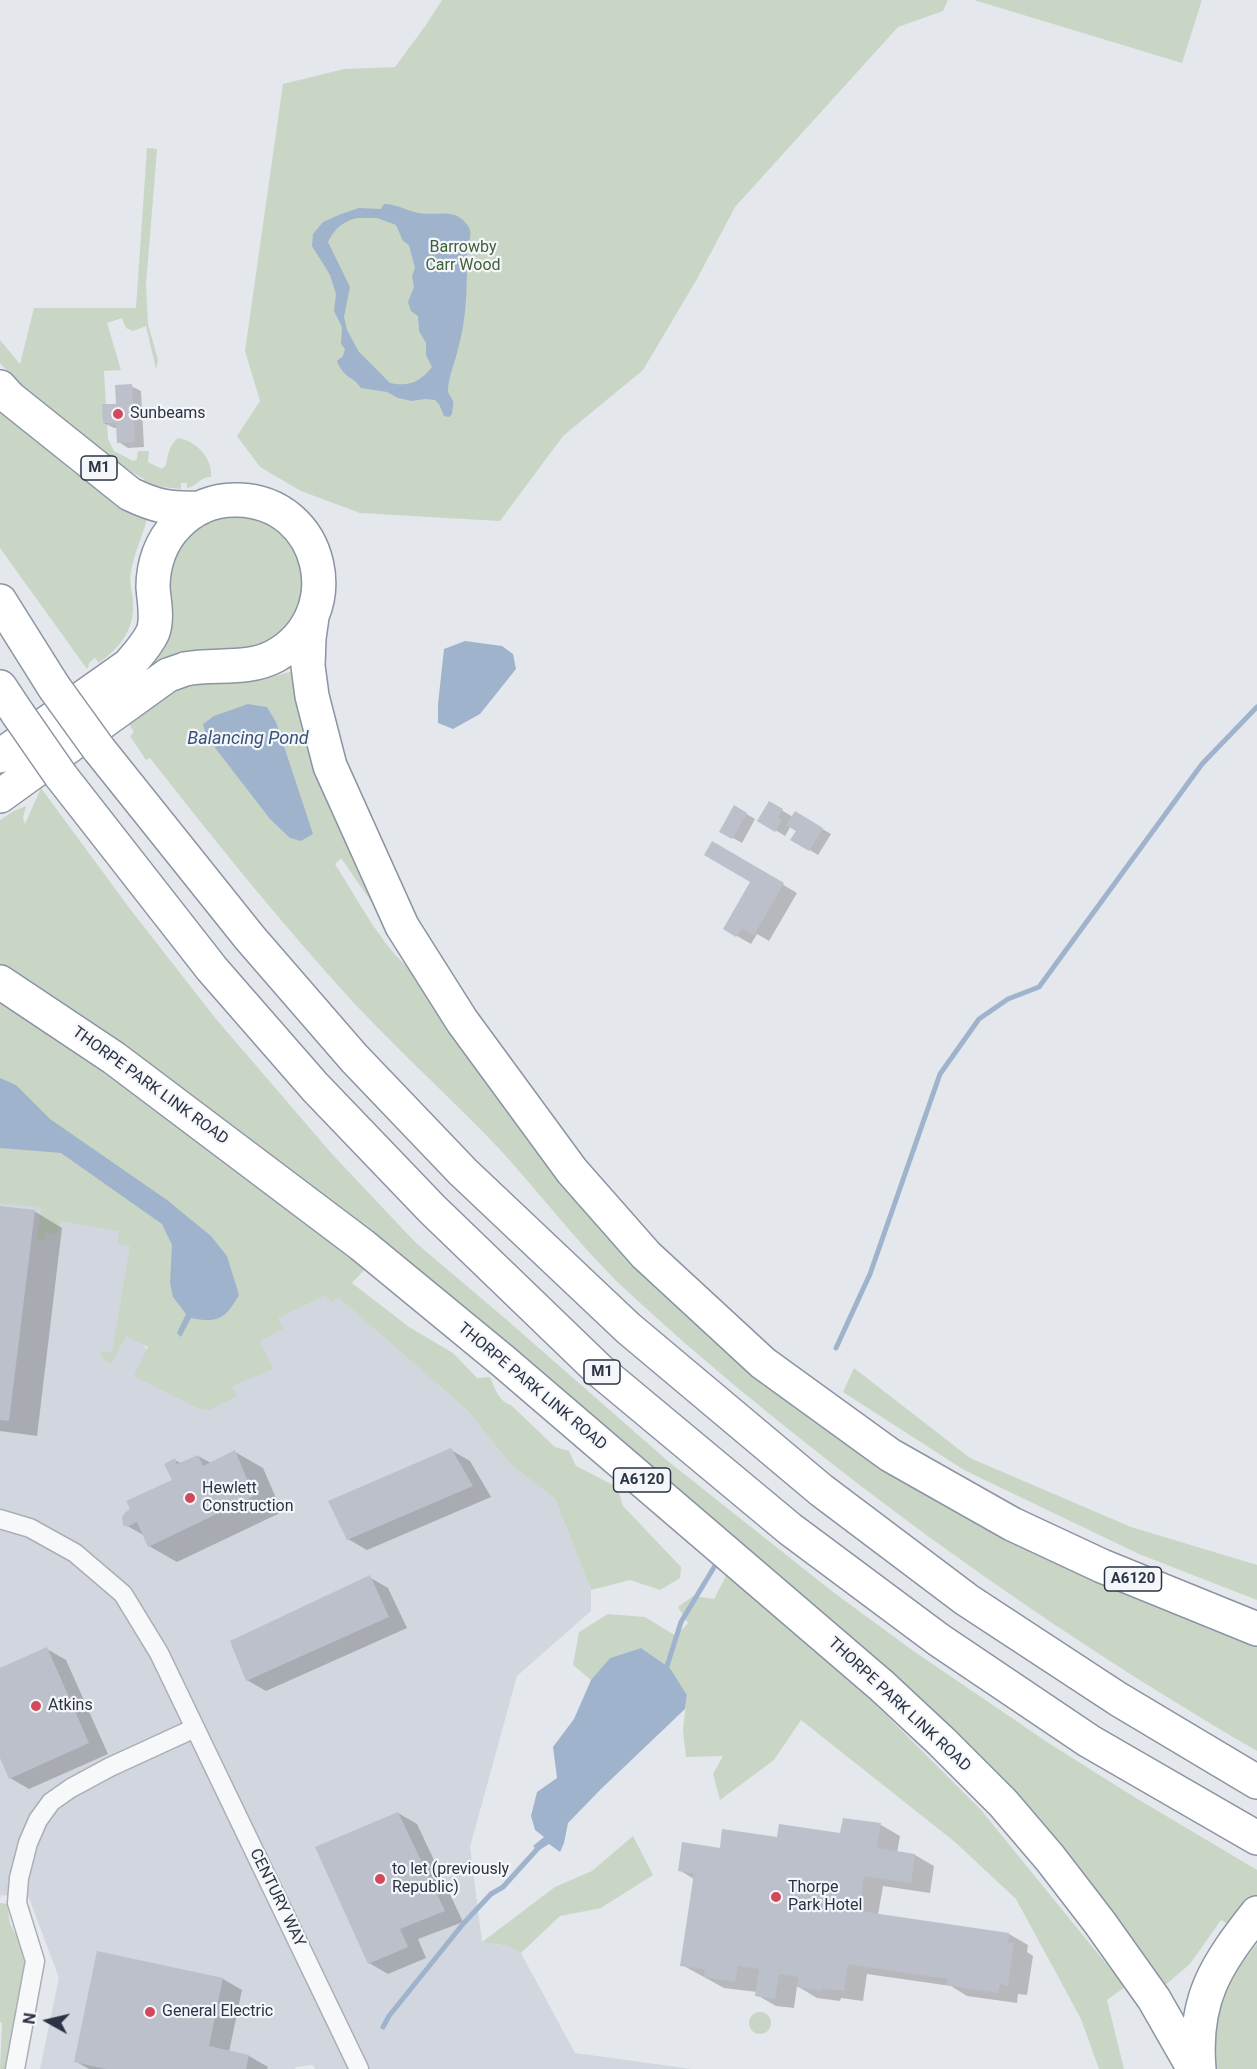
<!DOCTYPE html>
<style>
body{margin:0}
#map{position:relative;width:1257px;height:2069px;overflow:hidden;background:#e4e7ec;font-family:Roboto,sans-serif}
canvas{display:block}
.north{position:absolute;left:18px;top:1991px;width:60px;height:60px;-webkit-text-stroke:4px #f4f6f9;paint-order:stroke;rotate:278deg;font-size:16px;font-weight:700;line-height:24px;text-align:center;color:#2b3445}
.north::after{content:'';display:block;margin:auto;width:21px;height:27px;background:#2b3445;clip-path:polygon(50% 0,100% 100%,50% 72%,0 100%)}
</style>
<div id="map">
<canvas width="1257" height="2069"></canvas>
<div class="north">N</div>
</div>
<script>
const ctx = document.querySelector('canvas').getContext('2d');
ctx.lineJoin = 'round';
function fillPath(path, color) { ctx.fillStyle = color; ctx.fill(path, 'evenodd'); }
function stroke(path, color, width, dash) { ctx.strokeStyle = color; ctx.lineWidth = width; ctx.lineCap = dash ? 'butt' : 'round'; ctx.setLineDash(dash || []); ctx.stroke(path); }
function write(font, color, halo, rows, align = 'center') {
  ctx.font = font + ' Roboto,sans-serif'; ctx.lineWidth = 4.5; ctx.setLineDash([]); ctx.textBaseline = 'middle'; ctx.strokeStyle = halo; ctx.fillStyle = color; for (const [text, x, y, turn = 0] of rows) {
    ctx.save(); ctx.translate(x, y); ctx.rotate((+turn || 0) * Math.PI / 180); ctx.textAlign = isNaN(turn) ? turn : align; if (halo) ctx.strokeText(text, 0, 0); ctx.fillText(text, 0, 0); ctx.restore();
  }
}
fillPath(new Path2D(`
 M0,1183L136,1238L138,1337L154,1360L310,1272L467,1410L511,1465L555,1499L591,1590V1611L517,1676L470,1847L482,1942L508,1946L521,1953L575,2053L692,2069H315L313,2065L296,2067L295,2069H40L59,1978L29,1898L1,1895L0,1899Z`), '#d2d6de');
fillPath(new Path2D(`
 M442,0H948L943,11L898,27L735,207L697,279L643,370L563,436L500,521L360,513L301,491L260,467L237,436L260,401L245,351L283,84L344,69L395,67L426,25Z
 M974,0H1202L1182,63Z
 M147,148L157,149L146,285L148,324L158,360L156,369L146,326L133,331L126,328L122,318L107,323L121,370L104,371L108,439L114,451L133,461L137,459L138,451H149L148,462L162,469L166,465C168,454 169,446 178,438C196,441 213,458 211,477C199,477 198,486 187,488V483H181V489L154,486L150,489L140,487L144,479C90,448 43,408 0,363V340L20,364L34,308H136Z
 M0,405L21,427L72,471L117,501L148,514C144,534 134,552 131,572C129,581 132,592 133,600C135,630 121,646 99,663L95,658L90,662L87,669L0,548Z
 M253,514L292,540L302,562L305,586L299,609L286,629L266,643L0,780V763L141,664L173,552L206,518Z
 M298,670L372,903L341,858L335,864C352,890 388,957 413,970L758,1372L1257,1640V1751C1118,1670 985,1581 857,1483C778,1422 700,1359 626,1290C575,1242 534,1184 485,1134C441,1089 395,1047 352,1001C281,923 215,841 150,758L146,760L130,736L134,732L129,724L158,700L178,689L208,683L253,682Z
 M41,788L130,909L216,1019L332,1154L415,1242L508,1321L669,1462L833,1592L912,1650L1047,1742L1131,1795L1257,1870V1942L1221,1920L1190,1964L1163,1987L988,1769L0,972V820L14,811L26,806L23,818L25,824Z
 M0,1004L127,1086L286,1205L365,1269L352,1283L409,1327L453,1353L477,1378L490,1377C495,1388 498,1401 511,1405L555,1447L569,1451L576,1466L617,1487L623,1506L681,1567L680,1578L660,1590L630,1580L591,1590L555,1499L511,1465L467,1410L338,1297L331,1303L326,1295L278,1318L283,1329L260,1341L273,1369L232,1386L237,1396L209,1410L200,1409L134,1376L148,1347L126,1336L112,1363L106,1362L100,1354L102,1351L112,1353L130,1246L118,1244L119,1231L61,1221L56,1235L45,1232L44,1241L37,1240L41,1208L0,1203Z
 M854,1368L970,1458L1131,1527L1257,1565V1600L1139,1554L964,1470L843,1392Z
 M729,1570L870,1699L981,1810L1125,1987L1107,2000L1124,2069H1099L1081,2019L1016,1899L955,1842L801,1720L774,1760L720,1800L713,1774L723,1756L686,1757L683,1730L687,1695L670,1668L641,1648L610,1658L591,1680L573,1665L579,1632L608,1614L645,1617L676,1636L688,1623L678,1607L693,1596L714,1599Z
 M633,1836L653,1875L601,1908L560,1916L521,1953L508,1946L482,1942L555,1887L592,1871Z
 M0,1903L7,1904L10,1924L27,1955L9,2069H0L2,2023L0,2022Z
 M1257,1944V2069H1215C1211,2042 1217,2006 1229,1982C1236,1969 1248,1956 1257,1944Z
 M749 2023a11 11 0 1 1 22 0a11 11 0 1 1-22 0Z`), '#c9d6c5');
fillPath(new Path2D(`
 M384,204C397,204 407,211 419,213C433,216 452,209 463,220C477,233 467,241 467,254C467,286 467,318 458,349C455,363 449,374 448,389C448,395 451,396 453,401C454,404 452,411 452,414L449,417L444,416L439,404L435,400L425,399L412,401L398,398L387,392L361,388C352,375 344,379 337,361L343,356L345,349L341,344L342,327L334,311L336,294L330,275L312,246L313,234L323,222L341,214L359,208L381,209ZM357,218H377L396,225L403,241L409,245L415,268L412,276L414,287L408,302L411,311L418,316L419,331L426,343V355L432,367C420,382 409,387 390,383L359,352L347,330L344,317L350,287L328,242C335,228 342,222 357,218Z
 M465,641L502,646L513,654L516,669L480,714L453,729L438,723V704L444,649Z
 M248,704L267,707L276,722L313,834L301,841L290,838L270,819L206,736L203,724L214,716Z
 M0,1078L16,1085L50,1119L167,1200L211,1236L227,1256L239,1295C226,1318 218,1324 191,1318L181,1337L177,1333L186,1314L173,1297L170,1283L172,1245L162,1224L61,1153L0,1148Z
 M641,1648L670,1668L687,1695L685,1709L601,1789L568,1823L564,1843L560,1852L549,1844L538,1851L533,1846L544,1837L535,1830L531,1816L537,1792L557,1778L553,1747L574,1719L591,1680L610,1658Z`), '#9fb4cc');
fillPath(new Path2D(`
 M131,386L141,391L144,447L128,448L119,442L118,428H114L104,423Z
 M770,803L793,817L795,813L831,834L818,855L793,840L798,830L791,826L785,836L759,820Z
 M735,807L755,819L742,843L721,831Z
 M712,843L797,893L769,941L757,934L751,944L725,929L752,882Z
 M0,1207L34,1211L62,1228L37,1436L0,1431Z
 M451,1450L470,1461L491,1497L367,1550L348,1539Z
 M235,1452L263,1468L282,1512L177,1562L149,1546L145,1536L124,1524L123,1521L125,1513L174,1481L175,1460L182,1464L198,1456L211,1463Z
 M369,1577L388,1588L407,1628L266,1691L247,1680Z
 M47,1649L66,1660L108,1754L29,1789L10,1778L0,1754V1670Z
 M398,1813L417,1824L463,1922L418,1939L426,1958L388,1974L369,1963Z
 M844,1819L881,1825L900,1836L897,1853L915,1855L934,1866L930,1893L883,1886L878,1915L1009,1934L1028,1945L1027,1952L1033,1956L1027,1995L1018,1994L1017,2003L967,1996L951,1986L867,1974L863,2001L841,1998L840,2001L817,1998L797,1986L794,2008L776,2006L757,1995V1992L724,1988L682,1965L694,1879L679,1870L721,1850L778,1839L841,1834Z
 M98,1953L223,1979L242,1990L229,2052L249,2056L268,2067L267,2069H89L75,2061Z`), '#0003');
stroke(new Path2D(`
 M836,1348L870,1274L940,1074L979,1019L1008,999L1039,987L1202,764L1257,707
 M667,1666L681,1622L716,1564
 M383,2027L389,2016L463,1924L491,1894L503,1887L540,1846`), '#9fb4cc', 5);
fillPath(new Path2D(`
 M132,384L135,442L117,443L116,423H103L102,404H116L115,385Z
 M769,801L783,809L778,817L782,820L775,832L757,821Z
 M734,805L747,813L732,839L719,832Z
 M795,811L823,828L809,851L790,840L796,831L786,825Z
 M712,841L784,883L754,935L742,928L736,937L723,929L750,882L704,855Z
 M0,1206L35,1210L9,1421L0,1420Z
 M451,1448L473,1486L347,1540L328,1501Z
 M235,1450L254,1496L148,1547L137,1522L127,1527L123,1525L122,1516L130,1509L126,1501L172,1480L164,1464L175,1458L177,1464L198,1455L203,1466Z
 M370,1575L389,1617L246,1681L230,1641Z
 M47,1647L89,1743L9,1779L0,1758V1668Z
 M398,1812L445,1911L400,1929L408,1947L368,1964L315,1847Z
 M843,1818L881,1823L877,1848L915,1854L911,1883L864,1876L859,1911L1009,1933L1008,1943H1014L1008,1986L1000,1984L998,1993L947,1985L948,1979L848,1964L844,1991L822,1988V1991L797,1987L799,1977L779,1974L775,1999L755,1996L759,1969L738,1966L735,1982L704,1977L705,1969L680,1966L694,1873L678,1871L682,1842L720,1848L722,1829L777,1837L779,1824L840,1833Z
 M97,1951L223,1978L209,2046L249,2055L246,2069H106L74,2062Z`), '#bbc0ca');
const street = new Path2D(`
 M0,1519L30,1528L75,1553L123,1594L159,1653L359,2069
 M15,2069L35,1961L17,1903L19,1878L28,1843L38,1820L51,1802L71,1788L110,1767L195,1728`);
const highway = new Path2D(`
 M0,387L10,398L130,494C157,507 170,509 200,508
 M0,601L54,687
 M312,617L309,638L308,666L312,696L330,766L402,926L462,1021L572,1171L646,1255L763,1363L890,1455L1012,1524L1102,1566L1257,1629
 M0,687L18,714
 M98,748L250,938L354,1058L463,1172L628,1328L821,1490L967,1600L1118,1699L1257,1782
 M0,756L129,665C138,654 147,645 153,632C158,617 154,602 153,587C153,564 161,541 177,525C193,508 215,499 238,500C324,502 349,615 275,656C247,671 215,663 185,669C180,671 174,673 168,675L0,796
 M61,776L212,969L315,1087L432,1209L599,1370L790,1529L939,1640L1089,1741L1257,1838
 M0,982L114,1058L362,1245L503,1361L882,1686L942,1742L1003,1803L1050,1858L1100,1923L1154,1999L1194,2069
 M1199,2069C1193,1999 1216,1965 1257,1913`);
stroke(street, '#a9aeb7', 21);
stroke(highway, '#8b94a3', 36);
stroke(street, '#f7f8fa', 18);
stroke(highway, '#fff', 33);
const highwayBridge = new Path2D(`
 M54,687L98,748
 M18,714L61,776`);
stroke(highwayBridge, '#8b94a3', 36, []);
stroke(highwayBridge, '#fff', 33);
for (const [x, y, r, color] of [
 [118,414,6,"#d1495b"],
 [190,1498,6,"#d1495b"],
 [36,1706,6,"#d1495b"],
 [380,1879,6,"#d1495b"],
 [776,1897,6,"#d1495b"],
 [150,2012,6,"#d1495b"]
]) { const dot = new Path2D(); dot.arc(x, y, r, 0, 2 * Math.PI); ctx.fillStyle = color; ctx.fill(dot); stroke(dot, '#f4f6f9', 2); }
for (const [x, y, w] of [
 [99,468,36],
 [602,1372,36],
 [642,1480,57],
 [1133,1579,57]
]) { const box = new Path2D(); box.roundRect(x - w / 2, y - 12, w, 24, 4.5); ctx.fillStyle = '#f4f6f9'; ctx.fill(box); stroke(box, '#2b3445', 1.5); }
write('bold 15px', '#2b3445', null, [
 ["M1",99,468],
 ["M1",602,1372],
 ["A6120",642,1480],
 ["A6120",1133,1579]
]);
write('16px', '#3f6138', '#f4f6f9', [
 ["Barrowby",463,248],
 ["Carr Wood",463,266]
]);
write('16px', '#2b3445', '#f4f6f9', [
 ["Sunbeams",130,414],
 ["Hewlett",202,1489],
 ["Construction",202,1507],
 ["Atkins",48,1706],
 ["to let (previously",392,1870],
 ["Republic)",392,1888],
 ["Thorpe",788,1888],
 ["Park Hotel",788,1906],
 ["General Electric",162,2012]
], 'left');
write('16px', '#2b3445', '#f4f6f9', [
 ["THORPE PARK LINK ROAD",150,1086,36],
 ["THORPE PARK LINK ROAD",532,1387,40],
 ["THORPE PARK LINK ROAD",899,1705,43],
 ["CENTURY WAY",277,1898,64]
]);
write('italic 18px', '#34527a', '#f4f6f9', [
 ["Balancing Pond",248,739]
]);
</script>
